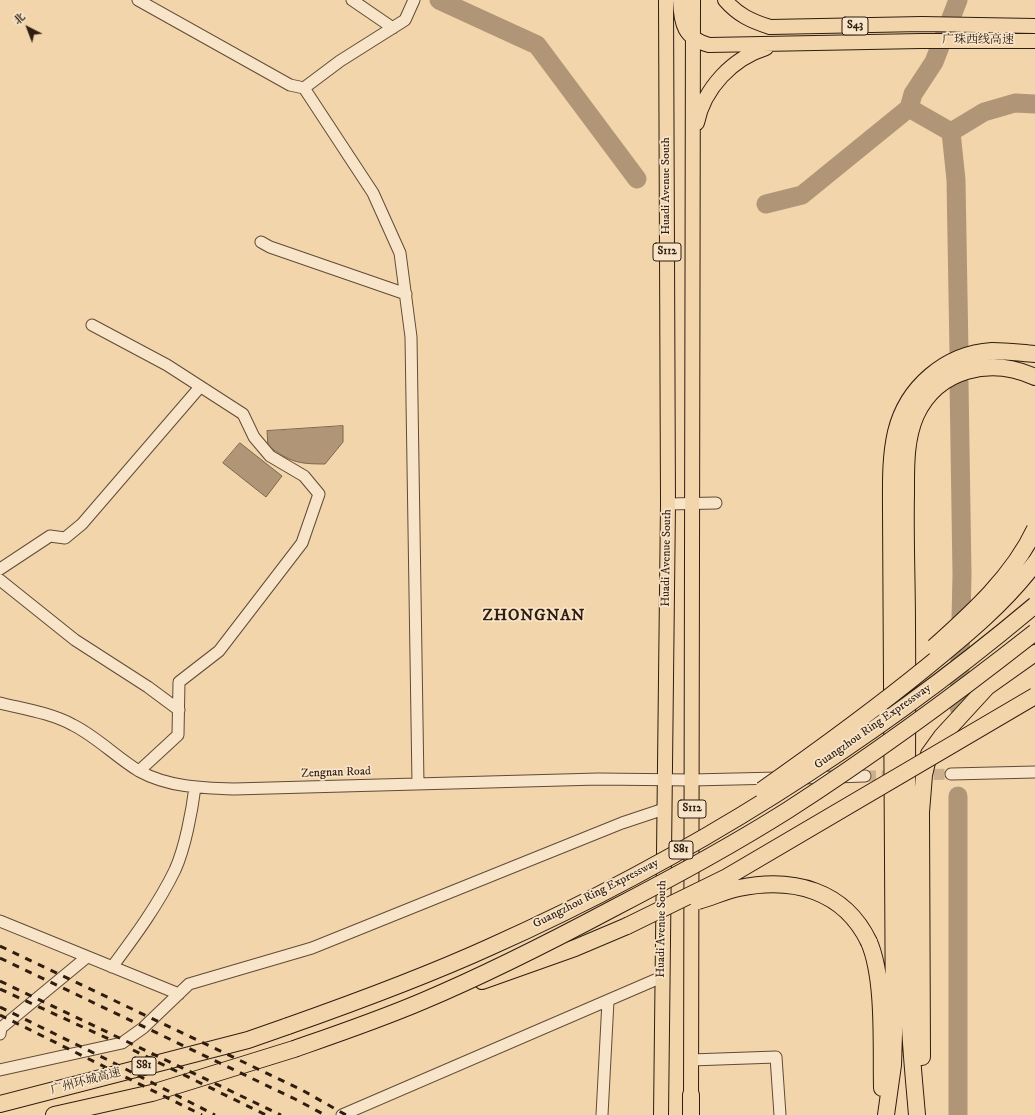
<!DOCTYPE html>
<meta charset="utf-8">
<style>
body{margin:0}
#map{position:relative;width:1035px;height:1115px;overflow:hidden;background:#f3d5ac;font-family:"IM FELL DW Pica","Noto Serif SC",serif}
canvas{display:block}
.north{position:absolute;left:8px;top:8px;width:40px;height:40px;-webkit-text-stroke:3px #f7e4c9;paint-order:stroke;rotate:318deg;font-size:11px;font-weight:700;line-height:16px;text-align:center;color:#2f1d0f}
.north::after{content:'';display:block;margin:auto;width:14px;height:18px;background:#2f1d0f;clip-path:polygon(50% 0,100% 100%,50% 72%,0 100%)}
</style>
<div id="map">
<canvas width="1035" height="1115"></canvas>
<div class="north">北</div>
</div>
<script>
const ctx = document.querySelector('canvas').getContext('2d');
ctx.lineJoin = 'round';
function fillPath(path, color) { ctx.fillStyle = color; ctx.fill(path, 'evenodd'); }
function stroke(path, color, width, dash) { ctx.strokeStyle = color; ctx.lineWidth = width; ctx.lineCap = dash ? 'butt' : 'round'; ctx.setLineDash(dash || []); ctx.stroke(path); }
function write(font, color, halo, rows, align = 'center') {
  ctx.font = font + ' "IM FELL DW Pica","Noto Serif SC",serif'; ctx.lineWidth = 3.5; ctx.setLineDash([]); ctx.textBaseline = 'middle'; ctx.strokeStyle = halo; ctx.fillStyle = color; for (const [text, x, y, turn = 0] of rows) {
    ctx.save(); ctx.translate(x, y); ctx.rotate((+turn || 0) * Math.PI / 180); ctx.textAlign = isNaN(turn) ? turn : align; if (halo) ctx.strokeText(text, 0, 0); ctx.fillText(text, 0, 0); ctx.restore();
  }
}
const water = new Path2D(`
 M343,426V442L325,464C297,464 291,462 268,446L267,431Z
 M240,443L282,476L266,497L223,463Z`);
fillPath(water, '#b09677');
stroke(water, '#7c664d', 1);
stroke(new Path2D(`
 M439,0L537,45L637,179
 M909,108L951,132L984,112L1015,103L1035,104
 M951,132L956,180L959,352
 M766,204L802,195L909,108L913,94L934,62L958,0
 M959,382L962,575L959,707
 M958,796V1115`), '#b09677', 19);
stroke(new Path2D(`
 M917,775L951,774
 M865,776H898`), '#ccb08d', 11, [11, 5.5]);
const minor = new Path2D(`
 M138,0L290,85L304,88L340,61L405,20L414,0
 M352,0L393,28
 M304,88L373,193L400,253L411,337L418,784
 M261,242L270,247L406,294
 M92,325L167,365L243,414L254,437L270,456L304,476L319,494L302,543L219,651L179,682L178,735L139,771
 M668,504L716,503
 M0,569L50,536L65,538L82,524L200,387
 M0,580L75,640L148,687L179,710
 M0,703C24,709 51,713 73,725C97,737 116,757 139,771C168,787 201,788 234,789L598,779L692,780L778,778
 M951,774L1035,772
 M802,778L865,776
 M0,921L179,994
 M112,967C135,936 158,905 175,870C185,848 192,811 195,787
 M0,1034L1,1028L87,957
 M691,1060L776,1057L780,1115
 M0,1070L122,1043L143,1028L189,984L312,948L622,823L664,809
 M342,1115L662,977
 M602,1115L608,1001`);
const major = new Path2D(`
 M680,0C681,24 684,38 709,45L921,41H1035
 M725,0C738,15 751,21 770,27L922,24L1035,26
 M697,123C704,88 733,58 766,48
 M691,1107L693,0
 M661,1115L668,504L666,0`);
const highway = new Path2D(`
 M869,942C885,979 881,1047 882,1088
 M482,981L575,948L627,926
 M922,1057L921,812L924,775L929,754L942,736L987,687L1035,653
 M0,1104L248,1040L288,1026
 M54,1115L152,1093L294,1049
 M691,1115V1095
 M886,1115L893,1065L894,1034L891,511C891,484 890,458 896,432C907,387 946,354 992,351C1007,351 1021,353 1035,354
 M917,1115C914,1079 910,1042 909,1005C905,879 908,752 907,625C907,582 905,538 906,494C906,468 905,440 916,415C938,368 991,357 1035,377`);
stroke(minor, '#604b36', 13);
stroke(major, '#2f1d0f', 16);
stroke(highway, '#2f1d0f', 18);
stroke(minor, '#f7e4c9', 11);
stroke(major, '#f3d5ac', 14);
stroke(highway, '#f3d5ac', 16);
stroke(new Path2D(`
 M0,946L302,1090L346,1115
 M0,958L295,1099L325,1115
 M0,981L281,1115
 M0,989L111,1040
 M0,1007L106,1059L215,1115
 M0,1015L202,1115
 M133,1050L266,1115`), '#2f1d0f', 3, [7, 7]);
const highwayBridge = new Path2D(`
 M934,647C972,613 1013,576 1035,529
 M762,790C819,750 874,710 928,666C966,635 1005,603 1035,563
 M698,901C712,897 725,891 739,888C793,877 844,890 869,942
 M627,926L727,877L1035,696
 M288,1026C356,1002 424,977 490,947C685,860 871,743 1035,605
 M294,1049C337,1034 381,1019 423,1001C487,974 550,942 612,909C672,878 731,846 788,810C873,755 955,695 1035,632`);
stroke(highwayBridge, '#2f1d0f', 18, []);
stroke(highwayBridge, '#f3d5ac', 16);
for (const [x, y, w] of [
 [855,26,26],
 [667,252,28],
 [692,809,28],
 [681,850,24],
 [144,1066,24]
]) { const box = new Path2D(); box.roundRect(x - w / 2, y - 9, w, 18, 3); ctx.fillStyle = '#f7e4c9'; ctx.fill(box); stroke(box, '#2f1d0f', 1); }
write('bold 11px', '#2f1d0f', null, [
 ["S43",855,26],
 ["S112",667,252],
 ["S112",692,809],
 ["S81",681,850],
 ["S81",144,1066]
]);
write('12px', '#2f1d0f', '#f7e4c9', [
 ["广珠西线高速",978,41],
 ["Huadi Avenue South",667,186,-90],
 ["Huadi Avenue South",667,558,-89],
 ["Guangzhou Ring Expressway",873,727,-35],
 ["Zengnan Road",336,773,-2],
 ["Guangzhou Ring Expressway",596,894,-27],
 ["Huadi Avenue South",662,929,-89],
 ["广州环城高速",86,1082,-15]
]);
ctx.letterSpacing = '1px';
write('bold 16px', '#2f1d0f', '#f7e4c9', [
 ["ZHONGNAN",534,617]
]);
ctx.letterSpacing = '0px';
</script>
